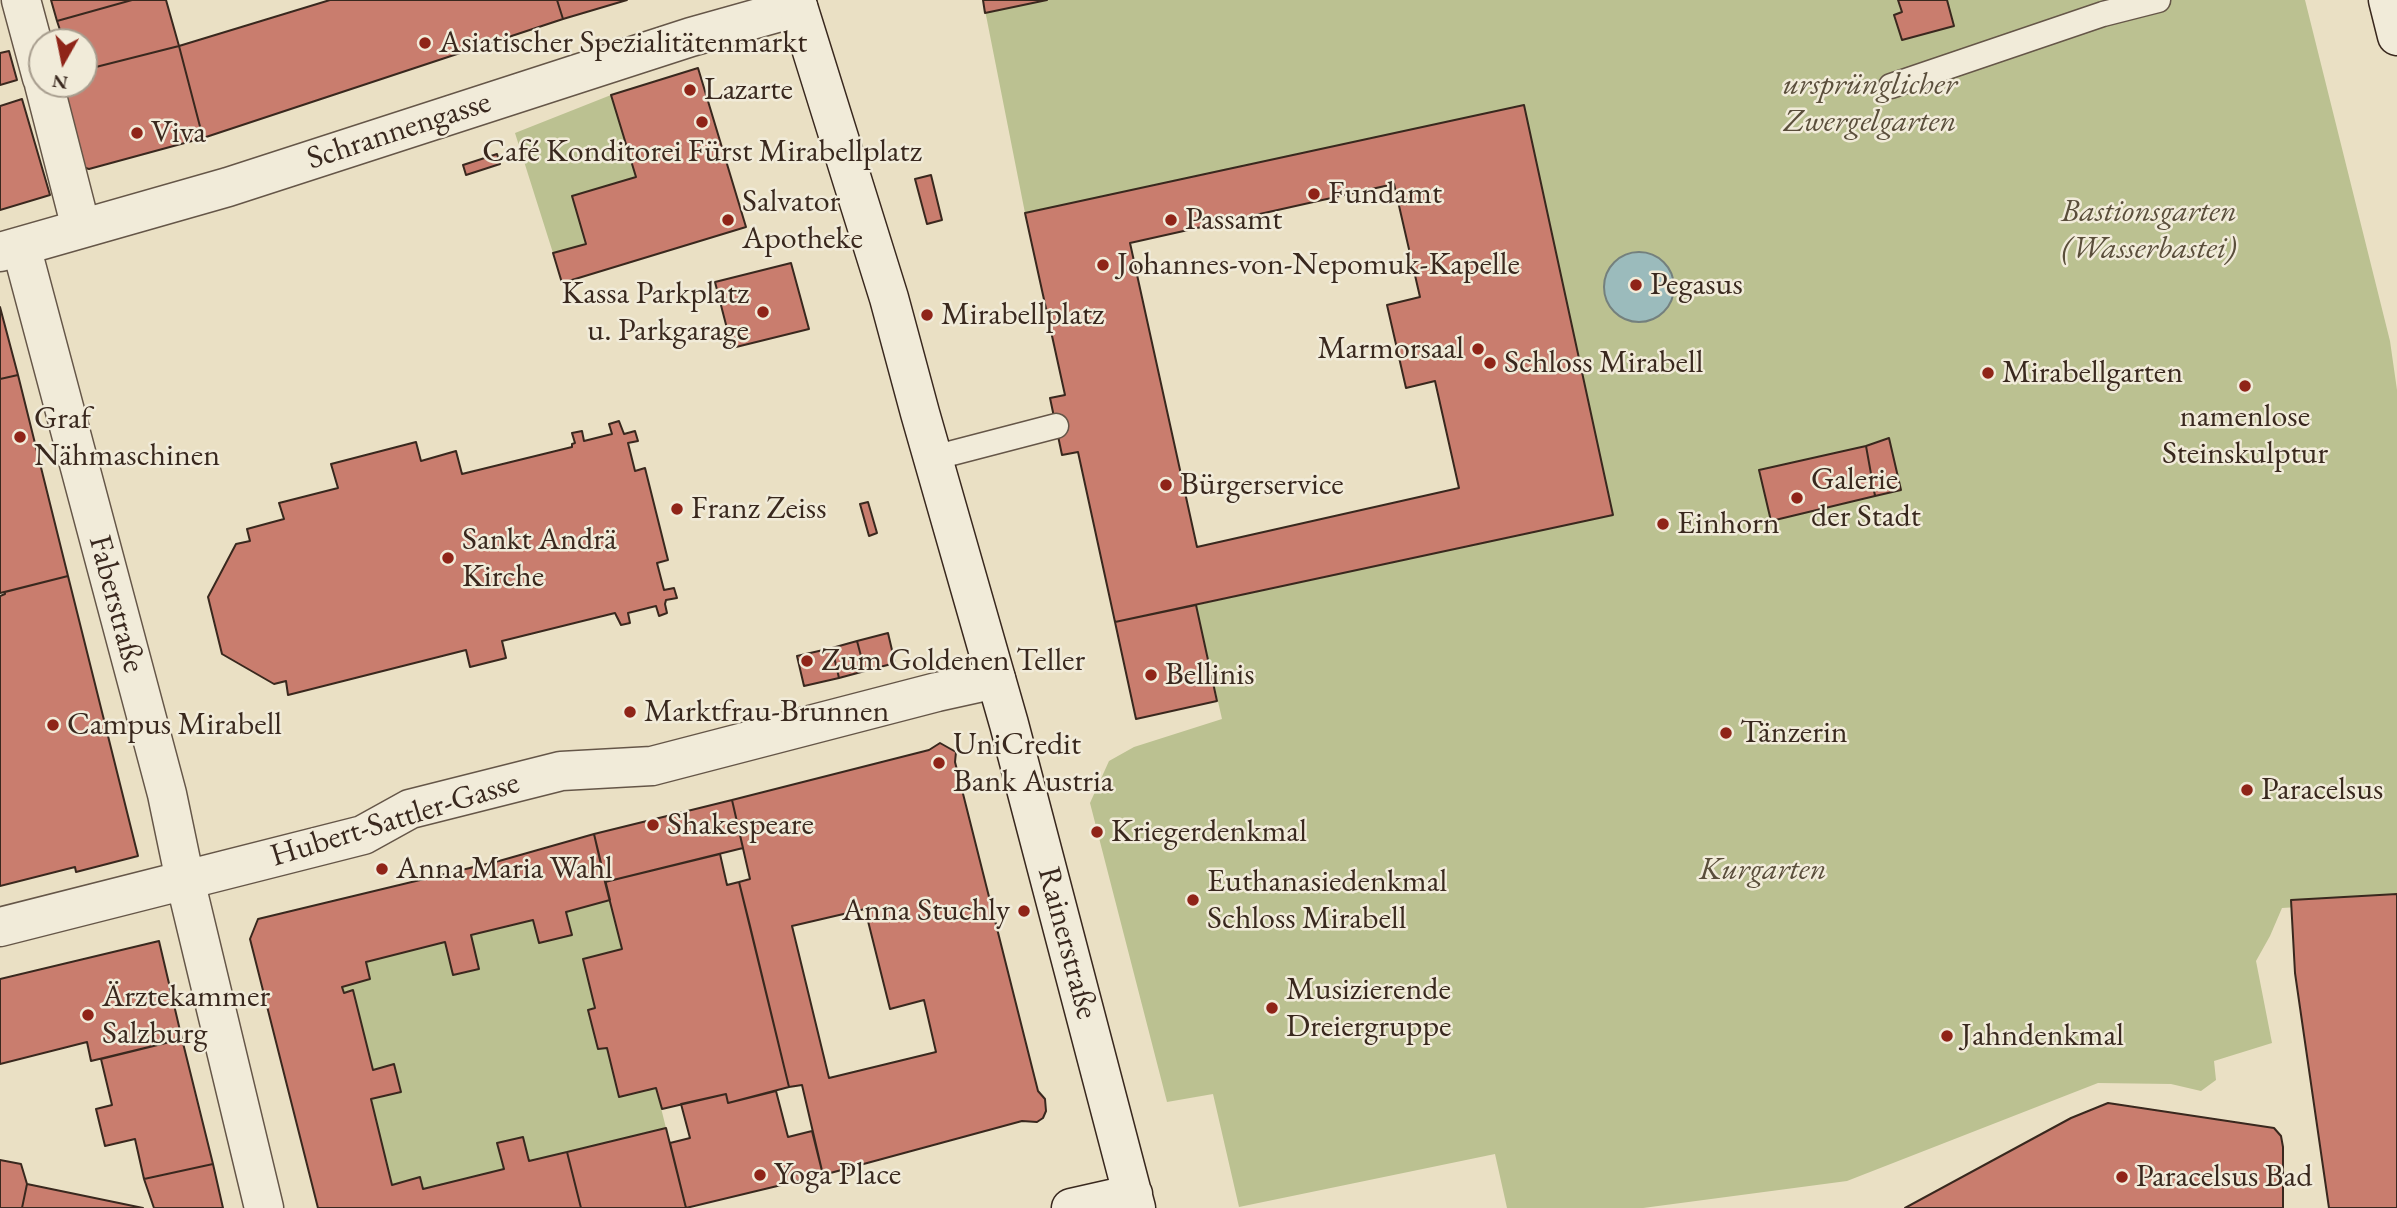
<!DOCTYPE html>
<meta charset="utf-8">
<style>
body{margin:0}
#map{position:relative;width:2397px;height:1208px;overflow:hidden;background:#eae0c4;font-family:"EB Garamond",serif}
canvas{display:block}
.north{position:absolute;left:28px;top:28px;width:70px;height:70px;box-sizing:border-box;background:#f1ebd9;border:2px solid #a79d8e;border-radius:50%;rotate:189deg;font-size:19px;font-weight:700;line-height:28px;text-align:center;color:#39281e}
.north::after{content:'';display:block;margin:auto;width:24px;height:32px;background:#8f2418;clip-path:polygon(50% 0,100% 100%,50% 72%,0 100%)}
</style>
<div id="map">
<canvas width="2397" height="1208"></canvas>
<div class="north">N</div>
</div>
<script>
const ctx = document.querySelector('canvas').getContext('2d');
ctx.lineJoin = 'round';
function fillPath(path, color) { ctx.fillStyle = color; ctx.fill(path, 'evenodd'); }
function stroke(path, color, width, dash) { ctx.strokeStyle = color; ctx.lineWidth = width; ctx.lineCap = dash ? 'butt' : 'round'; ctx.setLineDash(dash || []); ctx.stroke(path); }
function write(font, color, halo, rows, align = 'center') {
  ctx.font = font + ' "EB Garamond",serif'; ctx.lineWidth = 5; ctx.setLineDash([]); ctx.textBaseline = 'middle'; ctx.strokeStyle = halo; ctx.fillStyle = color; for (const [text, x, y, turn = 0] of rows) {
    ctx.save(); ctx.translate(x, y); ctx.rotate((+turn || 0) * Math.PI / 180); ctx.textAlign = isNaN(turn) ? turn : align; if (halo) ctx.strokeText(text, 0, 0); ctx.fillText(text, 0, 0); ctx.restore();
  }
}
fillPath(new Path2D(`
 M983,0H2305L2390,341L2397,390V901L2282,908L2270,936L2256,961L2272,1043L2214,1061L2216,1080L2201,1091L2171,1084L2098,1083L1847,1181L1643,1208H1507L1495,1154L1239,1207L1213,1094L1167,1102L1090,803L1109,761L1134,747L1222,719L1196,605L1613,515L1524,105L1025,213Z
 M611,95L636,177L572,196L586,244L553,253L515,133Z
 M610,900L622,949L583,959L595,1008L588,1010L598,1049L607,1048L619,1097L656,1088L666,1128L529,1161L523,1137L497,1143L504,1169L423,1189L420,1178L392,1185L371,1099L401,1091L394,1064L373,1070L353,991L344,993L342,987L370,979L366,962L445,942L453,975L471,935L533,920L539,943L572,935L566,912Z`), '#bbc191');
const water = new Path2D(`
 M1604 287a35 35 0 1 1 70 0a35 35 0 1 1-70 0Z`);
fillPath(water, '#9bbbbc');
stroke(water, '#74807d', 2);
const building = new Path2D(`
 M51,0H132L57,21Z
 M132,0H166L179,46L84,70V42H64L57,21Z
 M330,0H557L563,19L203,138L179,46Z
 M557,0H627L563,19Z
 M983,0H1047L985,13Z
 M1898,0H1947L1954,26L1902,40L1894,15L1902,12Z
 M179,46L203,138L89,169L79,166L58,84H84V70Z
 M9,51L17,80L0,85V53Z
 M698,68L746,227L562,283L553,253L586,244L572,196L636,177L611,95Z
 M22,99L50,195L0,210V106Z
 M1524,105L1613,515L1115,622L1078,452L1062,455L1050,398L1065,395L1025,213ZM1394,184L1420,297L1387,305L1406,388L1435,381L1459,488L1197,547L1130,243Z
 M497,154L500,164L466,175L463,165Z
 M931,175L942,220L927,224L915,179Z
 M791,263L809,329L732,348L715,282Z
 M0,307L18,375L0,379Z
 M18,375L68,576L0,593V379Z
 M619,421L624,434L635,431L638,441L628,443L635,471L645,468L668,560L657,563L664,590L674,588L677,598L666,600L665,604L667,613L659,616L656,606L628,613L630,623L621,625L615,613L502,641L506,658L470,667L466,650L288,695L286,681L274,684L222,654L208,597L236,544L250,541L247,529L284,519L279,503L338,488L331,464L416,442L421,461L456,451L462,474L572,447V444L575,443L572,433L582,431L584,441L612,434L609,424Z
 M1889,438L1901,490L1875,496L1866,446Z
 M1866,446L1875,496L1771,521L1759,470Z
 M868,502L877,533L869,536L860,504Z
 M68,576L138,856L76,872L75,867L0,886V596L5,594V592Z
 M1196,605L1217,701L1136,719L1115,622Z
 M888,633L895,663L865,671L857,641Z
 M857,641L865,671L839,678L832,648Z
 M832,648L839,678L804,686L797,656Z
 M940,743L956,752L955,762L1038,1091L1045,1099L1046,1111L1043,1118L1037,1122L1022,1121L823,1175L802,1085L789,1087L750,926L739,882L750,879L732,800L929,750ZM865,909L890,1009L924,1000L936,1052L829,1078L792,926Z
 M732,800L743,848L605,882L594,834Z
 M594,834L610,900L566,912L572,935L539,943L533,920L471,935L479,969L453,975L445,942L366,962L370,979L342,987L344,993L353,990L373,1070L394,1064L401,1092L371,1099L392,1185L420,1177L423,1189L504,1169L497,1143L523,1137L529,1161L567,1152L581,1208H318L250,939L258,919L499,861Z
 M720,854L727,885L739,882L789,1087L728,1103L726,1094L662,1109L656,1088L619,1097L607,1048L598,1049L588,1010L595,1008L583,959L622,949L605,882Z
 M2397,894V1208H2329L2295,973L2291,900Z
 M159,941L182,1039L91,1061L87,1042L0,1064V979Z
 M182,1039L213,1164L144,1179L135,1139L105,1146L96,1109L112,1105L101,1059Z
 M776,1091L788,1137L812,1131L823,1175L686,1208L670,1143L690,1138L681,1104L726,1094L728,1103Z
 M2108,1103L2274,1128L2281,1136L2283,1147V1208H1905L2071,1118Z
 M666,1128L686,1208H581L567,1152Z
 M0,1160L21,1164L27,1184L22,1208H0Z
 M213,1164L223,1208H154L144,1179Z
 M27,1184L143,1208H22Z`);
fillPath(building, '#c97d6e');
stroke(building, '#39281e', 2);
const lane = new Path2D(`
 M1891,86L2103,14L2158,0
 M933,458L1056,426`);
const street = new Path2D(`
 M21,0L42,78
 M44,84L81,228
 M21,246L167,794L185,880L264,1208
 M0,252L228,187L691,37L798,7
 M0,927L363,835L410,809L561,771L652,766L937,692L996,679`);
const secondary = new Path2D(`
 M796,0L889,298L920,413L1009,724L1136,1208
 M2388,0L2397,36
 M1071,1208L1133,1194`);
stroke(lane, '#655648', 27);
stroke(street, '#655648', 41);
stroke(secondary, '#39281e', 41);
stroke(lane, '#f1ebd9', 24);
stroke(street, '#f1ebd9', 38);
stroke(secondary, '#f1ebd9', 38);
for (const [x, y, r, color] of [
 [425,43,7,"#8f2418"],
 [690,90,7,"#8f2418"],
 [702,122,7,"#8f2418"],
 [137,133,7,"#8f2418"],
 [1314,194,7,"#8f2418"],
 [728,220,7,"#8f2418"],
 [1171,220,7,"#8f2418"],
 [1103,265,7,"#8f2418"],
 [1636,285,7,"#8f2418"],
 [763,312,7,"#8f2418"],
 [927,315,7,"#8f2418"],
 [1478,349,7,"#8f2418"],
 [1490,363,7,"#8f2418"],
 [1988,373,7,"#8f2418"],
 [2245,386,7,"#8f2418"],
 [20,437,7,"#8f2418"],
 [1166,485,7,"#8f2418"],
 [1797,498,7,"#8f2418"],
 [677,509,7,"#8f2418"],
 [1663,524,7,"#8f2418"],
 [448,558,7,"#8f2418"],
 [807,661,7,"#8f2418"],
 [1151,675,7,"#8f2418"],
 [630,712,7,"#8f2418"],
 [53,725,7,"#8f2418"],
 [1726,733,7,"#8f2418"],
 [939,763,7,"#8f2418"],
 [2247,790,7,"#8f2418"],
 [653,825,7,"#8f2418"],
 [1097,832,7,"#8f2418"],
 [382,869,7,"#8f2418"],
 [1193,900,7,"#8f2418"],
 [1024,911,7,"#8f2418"],
 [1272,1008,7,"#8f2418"],
 [88,1015,7,"#8f2418"],
 [1947,1036,7,"#8f2418"],
 [760,1175,7,"#8f2418"],
 [2122,1177,7,"#8f2418"]
]) { const dot = new Path2D(); dot.arc(x, y, r, 0, 2 * Math.PI); ctx.fillStyle = color; ctx.fill(dot); stroke(dot, '#f1ebd9', 2.5); }
write('32px', '#39281e', '#f1ebd9', [
 ["Asiatischer Spezialitätenmarkt",439,43],
 ["Lazarte",704,90],
 ["Viva",151,133],
 ["Café Konditorei Fürst Mirabellplatz",702,152,"center"],
 ["Fundamt",1328,194],
 ["Salvator",742,202],
 ["Apotheke",742,239],
 ["Passamt",1185,220],
 ["Johannes-von-Nepomuk-Kapelle",1117,265],
 ["Pegasus",1650,285],
 ["Kassa Parkplatz",749,294,"right"],
 ["u. Parkgarage",749,331,"right"],
 ["Mirabellplatz",941,315],
 ["Marmorsaal",1464,349,"right"],
 ["Schloss Mirabell",1504,363],
 ["Mirabellgarten",2002,373],
 ["namenlose",2245,417,"center"],
 ["Steinskulptur",2245,454,"center"],
 ["Graf",34,419],
 ["Nähmaschinen",34,456],
 ["Galerie",1811,480],
 ["der Stadt",1811,517],
 ["Bürgerservice",1180,485],
 ["Franz Zeiss",691,509],
 ["Einhorn",1677,524],
 ["Sankt Andrä",462,540],
 ["Kirche",462,577],
 ["Zum Goldenen Teller",821,661],
 ["Bellinis",1165,675],
 ["Marktfrau-Brunnen",644,712],
 ["Campus Mirabell",67,725],
 ["Tänzerin",1740,733],
 ["UniCredit",953,745],
 ["Bank Austria",953,782],
 ["Paracelsus",2261,790],
 ["Shakespeare",667,825],
 ["Kriegerdenkmal",1111,832],
 ["Anna Maria Wahl",396,869],
 ["Euthanasiedenkmal",1207,882],
 ["Schloss Mirabell",1207,919],
 ["Anna Stuchly",1010,911,"right"],
 ["Musizierende",1286,990],
 ["Dreiergruppe",1286,1027],
 ["Ärztekammer",102,997],
 ["Salzburg",102,1034],
 ["Jahndenkmal",1961,1036],
 ["Yoga Place",774,1175],
 ["Paracelsus Bad",2136,1177]
], 'left');
write('italic 32px', '#5a4e3b', '#f1ebd9', [
 ["ursprünglicher",1870,85],
 ["Zwergelgarten",1870,122],
 ["Bastionsgarten",2149,212],
 ["(Wasserbastei)",2149,249],
 ["Kurgarten",1763,870]
]);
write('32px', '#39281e', '#f1ebd9', [
 ["Schrannengasse",399,131,-18],
 ["Faberstraße",116,604,75],
 ["Hubert-Sattler-Gasse",395,820,-17],
 ["Rainerstraße",1067,943,75]
]);
</script>
